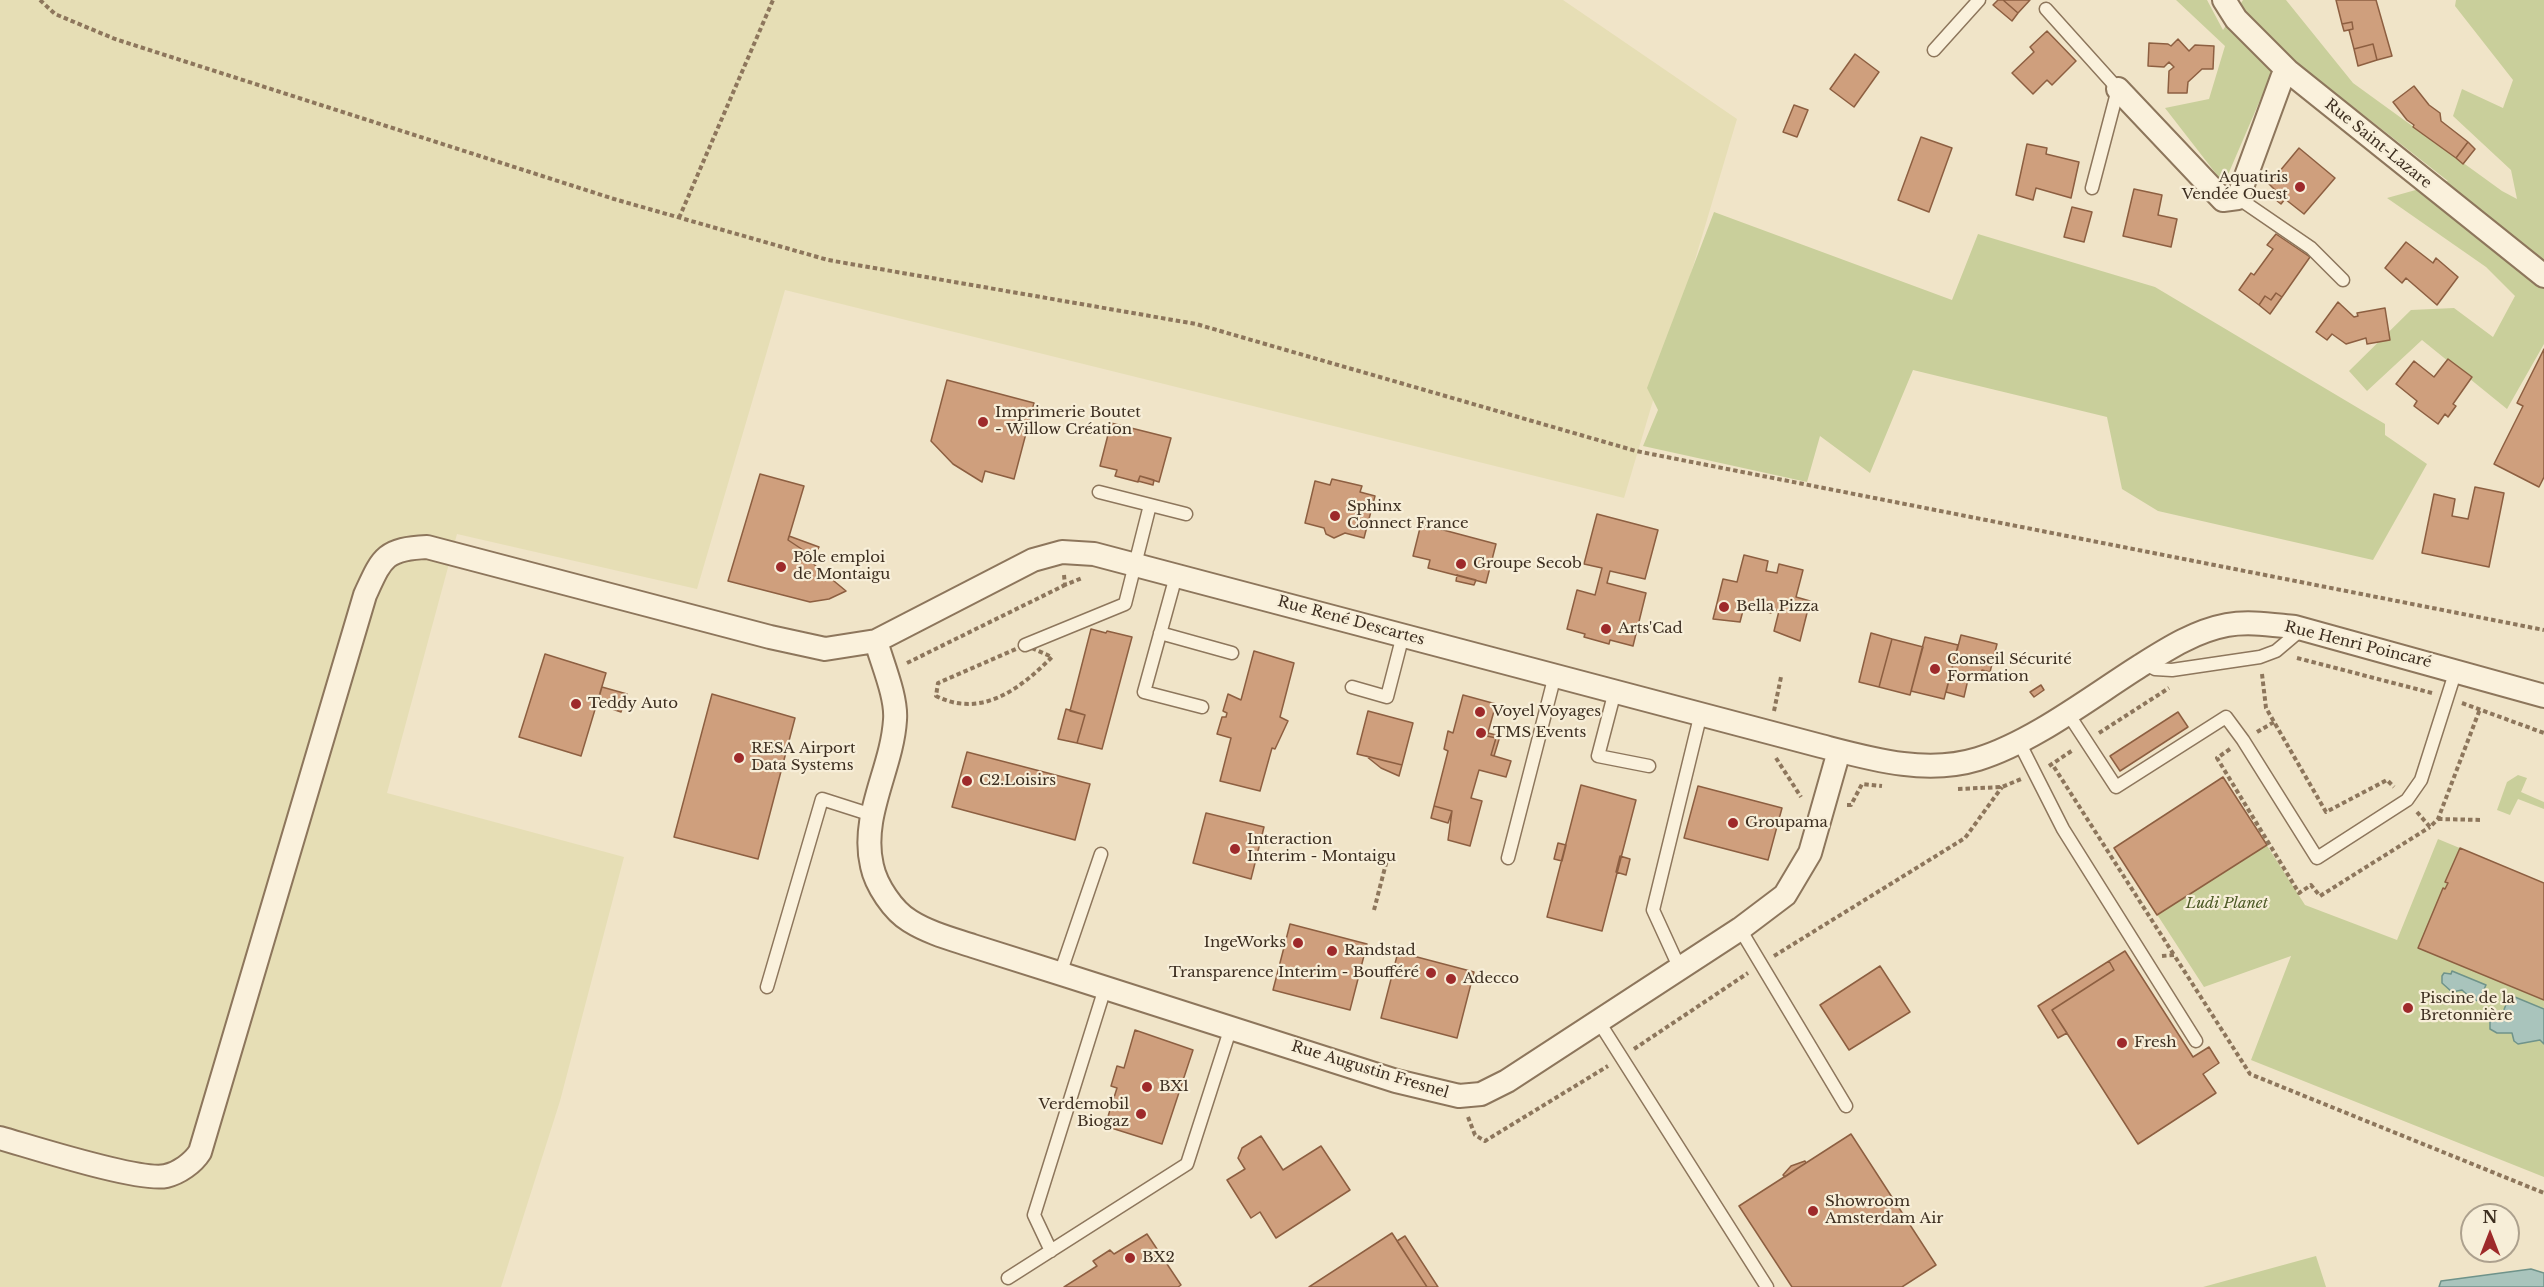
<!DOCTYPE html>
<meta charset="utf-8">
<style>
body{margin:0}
#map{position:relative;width:2544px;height:1287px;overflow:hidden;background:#f0e4c8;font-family:"Libre Baskerville",serif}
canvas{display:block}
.north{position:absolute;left:2460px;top:1203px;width:60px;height:60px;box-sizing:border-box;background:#f7eed8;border:2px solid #ada18e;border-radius:50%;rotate:0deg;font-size:16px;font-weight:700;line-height:24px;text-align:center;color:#3d2e20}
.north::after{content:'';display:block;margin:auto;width:21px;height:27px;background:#9e2a2b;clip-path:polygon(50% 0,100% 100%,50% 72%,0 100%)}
</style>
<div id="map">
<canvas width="2544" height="1287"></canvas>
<div class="north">N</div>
</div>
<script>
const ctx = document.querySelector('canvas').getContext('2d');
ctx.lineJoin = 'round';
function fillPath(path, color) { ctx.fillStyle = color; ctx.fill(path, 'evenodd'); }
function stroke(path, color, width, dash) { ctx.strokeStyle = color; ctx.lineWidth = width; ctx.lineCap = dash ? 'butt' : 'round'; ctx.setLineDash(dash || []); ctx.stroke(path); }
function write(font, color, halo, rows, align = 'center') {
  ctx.font = font + ' "Libre Baskerville",serif'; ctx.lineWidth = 4.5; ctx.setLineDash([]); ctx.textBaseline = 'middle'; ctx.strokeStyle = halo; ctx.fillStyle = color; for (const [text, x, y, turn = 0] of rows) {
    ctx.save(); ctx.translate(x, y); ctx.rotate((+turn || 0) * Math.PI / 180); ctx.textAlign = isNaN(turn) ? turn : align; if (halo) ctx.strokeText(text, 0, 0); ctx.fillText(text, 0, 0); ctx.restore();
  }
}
fillPath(new Path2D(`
 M0,0H1563L1737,119L1624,498L785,290L697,589L457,534L387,793L624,857L560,1101L501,1287H0Z`), '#e6deb5');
fillPath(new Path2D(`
 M2176,0H2207L2223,30L2243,0H2286L2353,83L2502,191L2517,199L2511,170L2453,116L2462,89L2503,108L2513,80L2455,6L2456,0H2544V344L2507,409L2422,340L2367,391L2349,371L2411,310L2454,308L2493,337L2515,296L2486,267L2387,198L2448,181L2292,59L2267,84L2224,184L2165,108L2209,99L2225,46Z
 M1714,212L1952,300L1978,234L2155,287L2385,424V435L2427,464L2373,560L2158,511L2122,489L2107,417L1913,370L1870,473L1820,436L1807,482L1643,446L1658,410L1647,388Z
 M2518,775L2527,778L2521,792L2544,802V809L2518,799L2510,815L2497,810L2507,782Z
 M2223,777L2305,905L2397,940L2438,839L2544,883V1177L2251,1060L2291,956L2204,987L2114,848Z
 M2316,1256L2326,1287H2203Z`), '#c9cf9b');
const water = new Path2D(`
 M2452,971L2486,985L2479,1000L2474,1001L2462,990L2452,992L2442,983V976L2444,973L2451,974Z
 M2510,995L2544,1009V1044L2540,1040L2518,1044L2514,1041L2512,1033H2497L2490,1029V1020L2496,1014L2503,1012Z
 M2531,1269L2544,1273V1287H2439L2441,1281Z`);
fillPath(water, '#a9c4bc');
stroke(water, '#6f938a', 1.5);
const building = new Path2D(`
 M1998,0H2003L2018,13L2012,21L1993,5Z
 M2003,0H2030L2018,13Z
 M2336,0H2376L2392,56L2377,60L2373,44L2354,49L2349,30L2353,29L2352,22L2342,24Z
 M2352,22L2353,29L2344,31L2342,24Z
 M2047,31L2076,61L2052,85L2047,80L2033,94L2012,73L2034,52L2030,47Z
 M2178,39L2189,51L2195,45L2214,46L2213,69H2202L2188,82L2187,93H2168L2169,71L2174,67L2169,62L2164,67L2148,66L2149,43L2168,44L2171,46Z
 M2373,44L2377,60L2358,66L2354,49Z
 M1855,54L1879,72L1854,107L1830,89Z
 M2414,86L2429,105L2440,113L2441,121L2468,142L2456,158L2413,127L2414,125L2407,120L2393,102Z
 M1794,105L1808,110L1797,137L1783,132Z
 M1921,137L1952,148L1929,212L1898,200Z
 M2468,142L2475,149L2463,164L2456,158Z
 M2027,144L2047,148L2046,154L2079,162L2071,198L2036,188L2033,200L2016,195Z
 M2299,148L2335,178L2304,214L2285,199L2281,204L2272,197L2277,192L2269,184Z
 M2134,189L2162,195L2158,215L2177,219L2171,247L2123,236Z
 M2072,207L2092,212L2084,242L2064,237Z
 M2276,234L2310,257L2282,297L2276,293L2271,300L2265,296L2259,305L2239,290L2251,273L2254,275L2273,249L2267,245Z
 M2406,242L2433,263L2436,258L2458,277L2437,305L2406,278L2402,283L2385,268Z
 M2276,293L2282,297L2270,314L2259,305L2265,296L2271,300Z
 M2338,302L2354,317L2358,316L2357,313L2385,308L2390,340L2367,344L2366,338L2346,344L2332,334L2327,340L2316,332Z
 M2544,349V477L2539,487L2494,464L2523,406L2517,403Z
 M2448,359L2472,377L2453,404L2456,406L2448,417L2445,414L2438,424L2414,406L2417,401L2396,384L2414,361L2434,377Z
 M947,380L1034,403L1014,479L985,471L982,482L953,464L931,441Z
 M1111,423L1171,438L1159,482L1140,476L1138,482L1115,476L1117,470L1100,466Z
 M760,474L804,486L788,540L803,550L799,560L811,562L846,591L829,599L810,602L728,581Z
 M1140,476L1154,480L1153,485L1138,481Z
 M1332,479L1362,486L1360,492L1375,496L1364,538L1345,533L1334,538L1326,534L1324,528L1305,523L1315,481L1330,485Z
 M2475,487L2504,493L2489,567L2422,553L2434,494L2455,499L2452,516L2468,519Z
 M1597,514L1658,530L1645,579L1610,571L1607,583L1646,593L1633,646L1610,640L1609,644L1584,637L1585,634L1567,629L1577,590L1595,595L1602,568L1584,564Z
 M1421,524L1496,544L1486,583L1428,568L1430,560L1413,556Z
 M789,536L819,547L811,562L799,560L803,550L788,540Z
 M1744,555L1768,561L1766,571L1777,573L1779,564L1803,570L1796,597L1810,601L1800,641L1774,631L1779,611L1771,609V613L1752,608L1753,605L1745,603L1740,622L1713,619L1723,579L1737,582Z
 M1457,575L1476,580L1474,585L1456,581Z
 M1091,629L1106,633L1107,631L1132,637L1102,749L1077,743L1085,715L1070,711Z
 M1871,633L1892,639L1879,687L1859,682Z
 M1961,635L1997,644L1990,672L1982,670L1980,678L1969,675L1964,697L1946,692Z
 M1925,637L1958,645L1944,699L1911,691Z
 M1892,639L1923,647L1910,695L1879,687Z
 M1254,651L1294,663L1280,717L1288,721L1275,749L1272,748L1260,791L1220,781L1231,738L1217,734L1222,717H1226L1227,713L1223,711L1228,694L1241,700Z
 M545,654L606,673L581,756L519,737Z
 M2041,685L2044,690L2034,697L2030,692Z
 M602,687L627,694L621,712L597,704Z
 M712,694L795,718L758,859L674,837Z
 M1463,695L1496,704L1487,736L1496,738L1491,755L1511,761L1506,777L1479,770L1471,798L1482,801L1470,846L1448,840L1452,811L1434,806L1448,751L1444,749L1448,731L1453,733Z
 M1066,709L1085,715L1077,743L1058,739Z
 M1368,711L1413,723L1402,765L1357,754Z
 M2178,712L2188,727L2120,771L2110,756Z
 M1488,733L1500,736L1494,756L1491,755L1496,738L1487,736Z
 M967,752L1090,784L1075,840L952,807Z
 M1366,756L1402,765L1399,776L1381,768Z
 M2223,777L2267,845L2157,915L2114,848Z
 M1581,785L1636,800L1602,931L1547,917Z
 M1698,786L1782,808L1768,860L1684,838Z
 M1434,806L1452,811L1448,823L1431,818Z
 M1206,813L1264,827L1251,879L1193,863Z
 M1558,843L1566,845L1562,861L1554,859Z
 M2460,848L2544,883V1000L2418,948L2443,888L2445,889L2448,883L2445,882Z
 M1620,856L1630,859L1626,875L1616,872Z
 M1290,924L1367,944L1350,1010L1273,990Z
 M2125,951L2193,1057L2209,1047L2219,1063L2203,1074L2216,1093L2138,1144L2052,1010L2114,970L2109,961Z
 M1398,952L1474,972L1457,1038L1381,1018Z
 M2109,961L2114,970L2052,1010L2067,1033L2058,1038L2038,1006Z
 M1880,966L1910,1012L1849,1050L1820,1005Z
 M1135,1030L1193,1050L1162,1144L1105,1126L1117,1088L1111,1086L1117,1066L1124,1068Z
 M1851,1134L1936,1265L1902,1287H1792L1739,1206Z
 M1261,1136L1283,1170L1321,1146L1350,1190L1276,1238L1260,1212L1251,1218L1227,1180L1245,1169L1238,1158L1242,1148Z
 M1805,1161L1806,1163L1785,1177L1783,1175L1791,1166Z
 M1392,1233L1427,1287H1309Z
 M1147,1234L1181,1285L1178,1287H1064L1097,1266L1093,1261L1110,1250L1114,1254Z
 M1405,1236L1438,1287H1427L1397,1241Z`);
fillPath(building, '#cf9f7d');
stroke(building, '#8d5f41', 1.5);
const service = new Path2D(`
 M2046,9L2118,89L2092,188
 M1934,50L1979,0
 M2238,198L2311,248L2343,280
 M1099,492L1186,514
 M1176,576L1144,692L1202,707
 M1160,633L1232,653
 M1025,645L1125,604L1150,505
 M2144,663L2155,669L2172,670L2260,657L2276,651L2302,629
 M1352,687L1387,697L1403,635
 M1615,691L1598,756L1649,766
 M2067,712L2116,787L2226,717L2243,740L2317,858L2407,800L2421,780L2456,670
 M2019,742L2063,829L2196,1041
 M1508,858L1555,675
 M1740,929L1846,1106
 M1680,969L1653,910L1701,713
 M1060,974L1101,854
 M767,987L822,799L872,815
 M1599,1022L1767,1287
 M1051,1251L1034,1215L1105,988
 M1008,1278L1187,1164L1231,1027`);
const minor = new Path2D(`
 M2224,0L2236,19L2288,71L2544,276
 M2118,89L2223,200L2238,198L2282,78L2288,71
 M876,641C882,663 897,697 895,720C892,769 860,816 872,866C876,885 893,911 910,921C929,933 952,939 973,946C1004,956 1036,966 1068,976C1178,1011 1287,1046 1396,1081L1459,1096L1481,1094L1507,1081L1740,929L1785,895L1810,853L1839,751
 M0,1138C32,1147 140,1182 166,1176C179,1173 193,1163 200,1152L365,595C382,558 384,549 427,547L770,637L825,649L876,641L1033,560L1062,552L1094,554L1821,746C1871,759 1926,775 1978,759C2033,742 2091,697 2140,666C2167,649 2195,631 2227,625C2249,621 2273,625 2295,627L2544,696`);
stroke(service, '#8d765c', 15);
stroke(minor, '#8d765c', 26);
stroke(new Path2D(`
 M40,0L55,14L115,39L614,199L828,260L1196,324L1636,451L2544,630
 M679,218L773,0
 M1064,575L1065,585L1082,578
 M1025,645L1052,657C1021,688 982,719 936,696L938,683Z
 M2297,658L2432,693
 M907,663L1065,585
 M2262,674L2266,708L2326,812L2387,780L2394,787
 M2462,703L2544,733
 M1774,711L1781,677
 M2257,732L2274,722
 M2099,733L2169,688
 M2230,749L2217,758L2299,893L2311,885L2320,896L2430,827
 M1776,758L1801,797
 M2049,766L2073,750
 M2054,767L2174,955
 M1958,789L2002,787L2021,779
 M1847,805H1851L1862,784L1882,786
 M2417,812L2430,827L2438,819L2480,709
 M2438,819L2483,820
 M1374,910L1389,852
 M1774,956L1965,838L2002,787
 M2162,956L2174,955L2250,1074L2544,1193
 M1634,1049L1748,973
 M1468,1117L1475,1135L1485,1141L1608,1066`), '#8d765c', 4, [4.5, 3]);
stroke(service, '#faf1dc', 12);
stroke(minor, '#faf1dc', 22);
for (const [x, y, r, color] of [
 [2300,187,6,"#9e2a2b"],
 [983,422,6,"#9e2a2b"],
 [1335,516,6,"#9e2a2b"],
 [1461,564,6,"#9e2a2b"],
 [781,567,6,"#9e2a2b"],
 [1724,607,6,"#9e2a2b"],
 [1606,629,6,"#9e2a2b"],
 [1935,669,6,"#9e2a2b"],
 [576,704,6,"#9e2a2b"],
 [1480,712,6,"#9e2a2b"],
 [1481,733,6,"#9e2a2b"],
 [739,758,6,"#9e2a2b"],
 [967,781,6,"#9e2a2b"],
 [1733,823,6,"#9e2a2b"],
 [1235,849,6,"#9e2a2b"],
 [1298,943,6,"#9e2a2b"],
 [1332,951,6,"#9e2a2b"],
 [1431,973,6,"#9e2a2b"],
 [1451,979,6,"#9e2a2b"],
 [2408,1008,6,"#9e2a2b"],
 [2122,1043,6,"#9e2a2b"],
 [1147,1087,6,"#9e2a2b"],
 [1141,1114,6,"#9e2a2b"],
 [1813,1211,6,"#9e2a2b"],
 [1130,1258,6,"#9e2a2b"]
]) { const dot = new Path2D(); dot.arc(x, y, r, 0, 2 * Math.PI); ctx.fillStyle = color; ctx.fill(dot); stroke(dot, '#f7eed8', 2); }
write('15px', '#3d2e20', '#f7eed8', [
 ["Rue Saint-Lazare",2378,144,39],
 ["Rue René Descartes",1351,621,15],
 ["Rue Henri Poincaré",2358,645,14],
 ["Rue Augustin Fresnel",1370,1070,17]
]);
write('15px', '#3d2e20', '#f7eed8', [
 ["Aquatiris",2288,178,"right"],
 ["Vendée Ouest",2288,195,"right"],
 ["Imprimerie Boutet",995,413],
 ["- Willow Création",995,430],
 ["Sphinx",1347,507],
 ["Connect France",1347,524],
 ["Pôle emploi",793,558],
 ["de Montaigu",793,575],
 ["Groupe Secob",1473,564],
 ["Bella Pizza",1736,607],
 ["Arts'Cad",1618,629],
 ["Conseil Sécurité",1947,660],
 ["Formation",1947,677],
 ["Teddy Auto",588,704],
 ["Voyel Voyages",1492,712],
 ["TMS Events",1493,733],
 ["RESA Airport",751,749],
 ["Data Systems",751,766],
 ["C2.Loisirs",979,781],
 ["Groupama",1745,823],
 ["Interaction",1247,840],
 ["Interim - Montaigu",1247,857],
 ["IngeWorks",1286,943,"right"],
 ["Randstad",1344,951],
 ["Transparence Interim - Boufféré",1419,973,"right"],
 ["Adecco",1463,979],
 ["Piscine de la",2420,999],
 ["Bretonnière",2420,1016],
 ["Fresh",2134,1043],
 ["BX1",1159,1087],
 ["Verdemobil",1129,1105,"right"],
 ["Biogaz",1129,1122,"right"],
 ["Showroom",1825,1202],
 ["Amsterdam Air",1825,1219],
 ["BX2",1142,1258]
], 'left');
write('italic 15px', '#4d5a26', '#f7eed8', [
 ["Ludi Planet",2227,904]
]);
</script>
